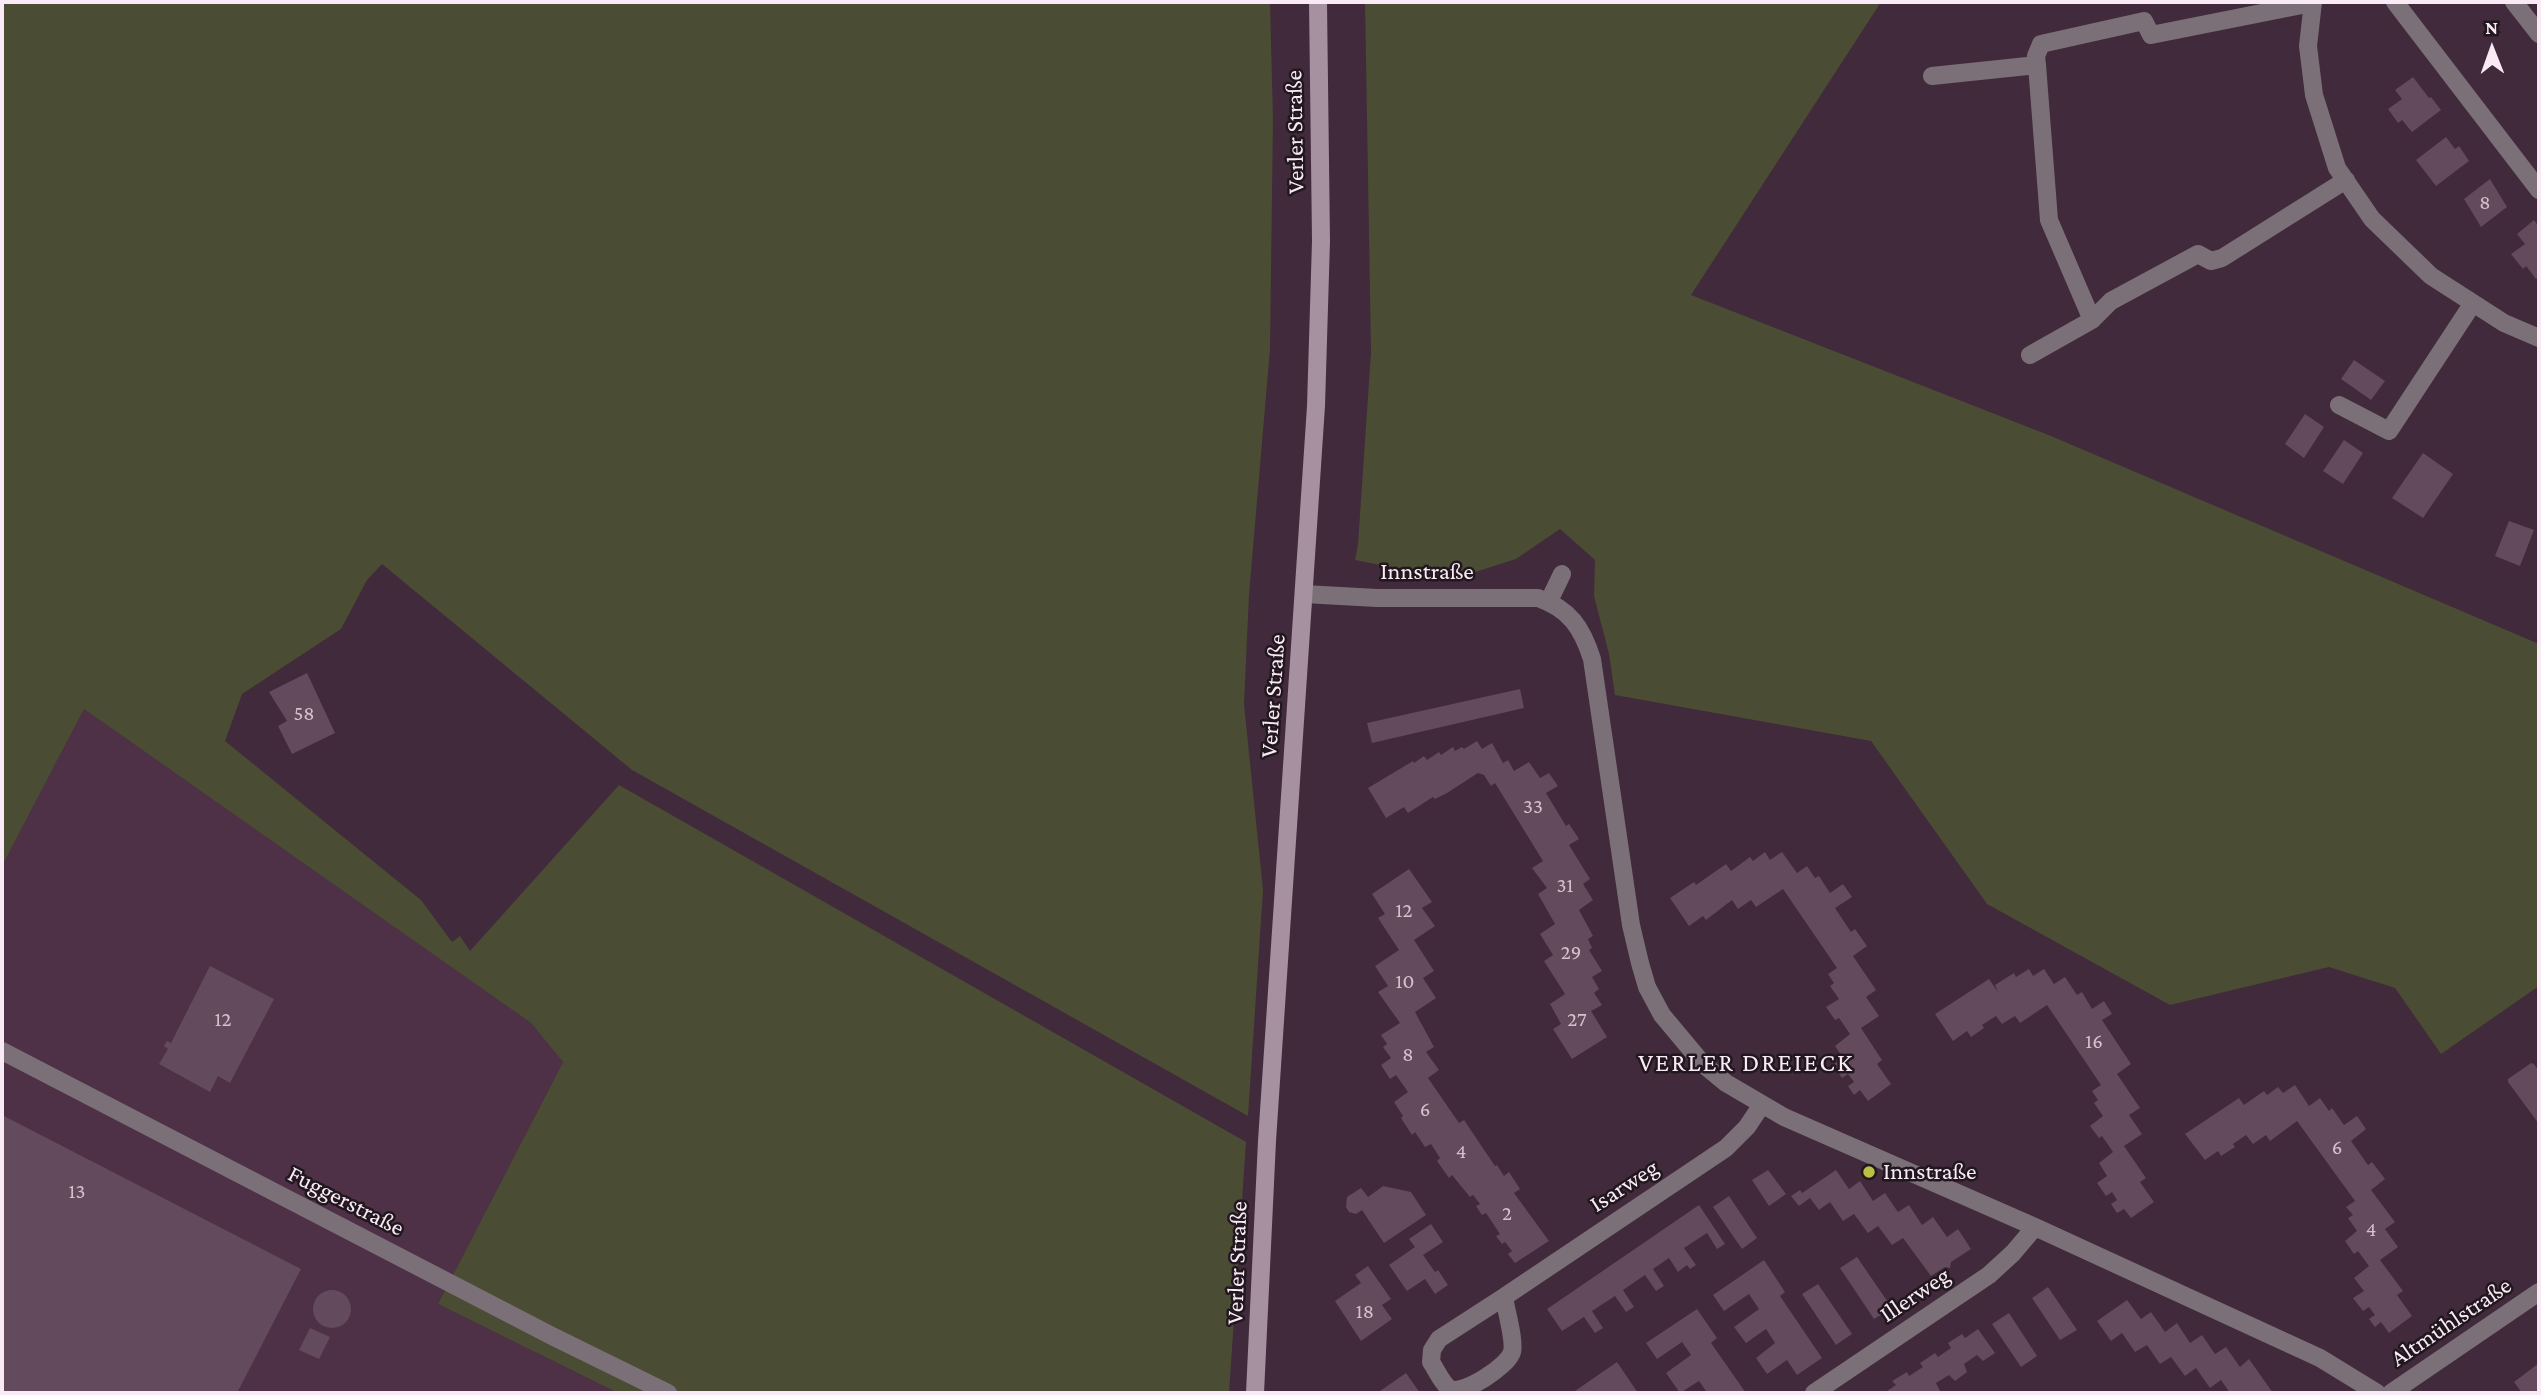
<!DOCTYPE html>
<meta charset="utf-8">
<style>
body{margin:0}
#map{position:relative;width:2541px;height:1395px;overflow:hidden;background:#412a3b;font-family:"Crimson Pro",serif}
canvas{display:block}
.frame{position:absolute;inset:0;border:4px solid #faeaf5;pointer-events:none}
.north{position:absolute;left:2457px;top:14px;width:70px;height:70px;-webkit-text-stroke:5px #21171e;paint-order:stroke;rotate:359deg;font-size:19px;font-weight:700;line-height:28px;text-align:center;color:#faeaf5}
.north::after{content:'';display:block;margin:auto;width:24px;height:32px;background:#faeaf5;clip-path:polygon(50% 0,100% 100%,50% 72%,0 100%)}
</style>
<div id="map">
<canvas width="2541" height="1395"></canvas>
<div class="frame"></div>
<div class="north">N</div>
</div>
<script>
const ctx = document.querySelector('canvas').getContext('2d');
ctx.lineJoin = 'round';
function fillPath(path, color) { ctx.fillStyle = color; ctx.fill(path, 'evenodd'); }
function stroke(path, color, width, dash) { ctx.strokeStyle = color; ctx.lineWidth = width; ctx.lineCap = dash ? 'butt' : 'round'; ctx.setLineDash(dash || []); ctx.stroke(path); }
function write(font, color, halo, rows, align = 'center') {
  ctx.font = font + ' "Crimson Pro",serif'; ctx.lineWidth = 5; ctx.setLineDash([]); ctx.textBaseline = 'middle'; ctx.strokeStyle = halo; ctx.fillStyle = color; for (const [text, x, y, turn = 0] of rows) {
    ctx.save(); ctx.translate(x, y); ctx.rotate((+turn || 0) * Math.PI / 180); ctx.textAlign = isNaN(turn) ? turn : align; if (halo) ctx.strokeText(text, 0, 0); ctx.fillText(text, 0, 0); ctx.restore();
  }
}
fillPath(new Path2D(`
 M84,709L531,1023L563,1062L438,1304L618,1393H2V866Z`), '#4e3147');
fillPath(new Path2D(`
 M2,2H1270L1273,119L1270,349L1249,595L1244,704L1263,890L1248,1116L632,770L382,564L367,580L341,629L242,694L225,741L421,900L452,942L460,936L470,951L619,785L1246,1142L1229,1393H618L438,1304L563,1062L531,1023L84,709L2,866Z
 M1365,2H1881L1691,295L2051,436L2539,644V986L2441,1054L2395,988L2329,967L2170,1005L1987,904L1871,741L1615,695L1609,654L1594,596L1595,560L1560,529L1516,559L1469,574L1445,575L1421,573L1355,560L1358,544L1371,352Z`), '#4a4c34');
fillPath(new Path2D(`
 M2413,77L2429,98L2431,97L2441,110L2412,132L2402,120L2398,123L2388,109L2402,99L2395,90Z
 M2446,137L2455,149L2459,146L2469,161L2436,186L2416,160Z
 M2490,179L2507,207L2481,227L2464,199Z
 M2534,220L2539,227V277L2536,279L2526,266L2523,269L2511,254L2525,244L2517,234Z
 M2354,360L2385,381L2371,400L2341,379Z
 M2305,414L2324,427L2304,458L2285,444Z
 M2344,440L2363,453L2343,484L2323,471Z
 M2423,453L2453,474L2423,518L2392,498Z
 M2509,521L2534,530L2520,566L2495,556Z
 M307,673L335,733L292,754L278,726L287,721L269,692Z
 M1520,689L1524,708L1372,743L1367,723Z
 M1477,741L1482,749L1492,743L1503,763L1508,760L1514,771L1529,762L1540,778L1549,773L1558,786L1546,793L1566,826L1569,824L1579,839L1569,845L1590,879L1583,884L1593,900L1579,910L1593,936L1588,939L1592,948L1589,950L1602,971L1592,977L1599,989L1594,993L1602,1005L1591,1011L1607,1037L1572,1059L1553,1029L1561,1024L1550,1004L1565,994L1544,961L1553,955L1540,934L1555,924L1538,894L1547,888L1532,868L1543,861L1495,783L1491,786L1484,775L1478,773L1447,793L1435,799L1433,797L1408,813L1404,807L1386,818L1368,788L1413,761L1414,763L1424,756L1427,760L1439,752L1441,755L1453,747L1455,751L1462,747L1464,749Z
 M1765,852L1770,860L1782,852L1797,873L1807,866L1815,878L1819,876L1830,893L1843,884L1852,897L1835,908L1851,932L1855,929L1867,946L1853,956L1876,990L1866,997L1879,1016L1861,1028L1882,1060L1877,1064L1891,1084L1868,1101L1860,1090L1854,1095L1848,1086L1854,1082L1848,1074L1842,1078L1833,1065L1843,1058L1835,1046L1850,1034L1839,1018L1835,1020L1826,1007L1839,999L1830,986L1834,983L1828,974L1837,968L1783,889L1756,907L1751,900L1738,909L1732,900L1706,920L1703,916L1689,926L1670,898L1694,882L1696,885L1726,864L1731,871L1750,857L1753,861Z
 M1409,869L1432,902L1422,908L1435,926L1414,940L1434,971L1423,978L1436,998L1415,1012L1434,1047L1426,1052L1439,1070L1428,1078L1459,1123L1464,1120L1495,1166L1497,1165L1504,1176L1509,1172L1520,1189L1514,1193L1549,1241L1515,1263L1508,1254L1512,1251L1505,1242L1502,1244L1496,1236L1500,1234L1486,1213L1482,1215L1476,1206L1480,1204L1473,1195L1470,1197L1452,1175L1449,1178L1437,1161L1440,1158L1431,1144L1425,1147L1415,1132L1412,1135L1401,1118L1403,1116L1394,1102L1408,1092L1396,1075L1390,1079L1381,1065L1391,1058L1383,1047L1387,1044L1381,1035L1400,1023L1378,992L1388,986L1375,966L1399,950L1378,918L1385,914L1372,894Z
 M210,966L274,999L230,1083L218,1076L210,1092L159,1064L168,1049L164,1046L167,1041L171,1043Z
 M2029,969L2033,976L2044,969L2054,984L2065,977L2077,995L2082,992L2092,1009L2104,1001L2112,1014L2102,1020L2131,1064L2117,1074L2140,1108L2129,1115L2142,1134L2124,1146L2146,1178L2140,1182L2154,1202L2131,1218L2124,1209L2117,1213L2111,1204L2117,1200L2112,1192L2106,1196L2097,1183L2107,1176L2099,1163L2113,1152L2102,1136L2099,1138L2090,1126L2103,1116L2094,1103L2098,1100L2092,1091L2101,1085L2047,1005L2020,1023L2015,1016L2002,1024L1996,1016L1982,1025L1984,1028L1971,1037L1967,1031L1953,1041L1935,1014L1989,979L1998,992L1995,985L2014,973L2016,977Z
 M2531,1063L2534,1064L2539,1071V1124L2508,1082V1079Z
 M2295,1085L2309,1106L2320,1098L2329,1111L2332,1108L2344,1125L2357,1116L2366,1129L2351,1141L2368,1165L2372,1162L2385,1179L2371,1190L2395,1222L2385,1229L2398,1247L2380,1260L2403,1291L2397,1295L2412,1316L2389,1333L2381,1322L2375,1327L2369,1319L2375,1315L2369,1307L2363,1311L2353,1298L2364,1291L2354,1278L2369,1266L2358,1251L2354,1254L2345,1241L2357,1231L2348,1218L2353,1215L2346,1207L2355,1201L2297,1121L2270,1141L2266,1135L2253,1144L2246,1135L2233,1144L2235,1147L2221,1156L2218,1151L2205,1160L2185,1134L2239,1098L2244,1105L2264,1091L2267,1095L2278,1087L2283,1093Z
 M2,1115L301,1269L237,1393H2Z
 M1768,1170L1786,1194L1769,1206L1752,1180Z
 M1836,1170L1849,1189L1860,1181L1873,1201L1885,1193L1898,1212L1909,1205L1922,1225L1933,1217L1947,1237L1958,1229L1971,1249L1951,1262L1950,1268L1945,1267L1931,1276L1903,1238L1892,1245L1878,1226L1868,1233L1854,1214L1843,1221L1830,1202L1819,1210L1810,1198L1799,1206L1791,1196L1800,1190L1802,1193Z
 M1383,1186L1411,1192L1426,1215L1384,1243L1362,1210L1356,1214L1349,1212L1346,1207L1347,1197L1361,1188L1368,1197Z
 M1729,1196L1757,1238L1742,1249L1713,1207Z
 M1699,1205L1725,1244L1717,1249L1707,1233L1684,1248L1696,1265L1690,1269L1687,1265L1678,1272L1669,1258L1653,1269L1664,1286L1656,1291L1645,1275L1623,1290L1634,1307L1626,1312L1615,1296L1592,1311L1603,1328L1595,1333L1584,1317L1562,1331L1547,1309Z
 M1431,1224L1443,1242L1423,1255L1435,1272L1438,1270L1448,1285L1435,1294L1425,1279L1407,1291L1389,1265L1415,1247L1409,1239Z
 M1857,1257L1892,1308L1874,1319L1840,1268Z
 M1764,1260L1785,1292L1780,1296L1822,1358L1797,1375L1787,1360L1767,1374L1756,1358L1775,1343L1766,1329L1746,1343L1734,1327L1759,1309L1749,1294L1724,1311L1713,1295Z
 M1368,1266L1391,1299L1382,1305L1392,1319L1361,1341L1335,1301L1361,1283L1355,1275Z
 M1818,1284L1852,1334L1836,1345L1802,1294Z
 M2048,1287L2077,1330L2060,1340L2032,1298Z
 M313 1309a19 19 0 1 1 38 0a19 19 0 1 1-38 0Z
 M2127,1300L2141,1319L2151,1312L2165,1332L2177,1323L2190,1343L2202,1335L2215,1354L2226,1347L2240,1367L2249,1359L2273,1393H2230L2221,1380L2210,1388L2196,1368L2185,1376L2171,1357L2160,1364L2147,1345L2135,1352L2122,1333L2111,1341L2097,1321Z
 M1697,1309L1717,1338L1711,1343L1746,1393H1702L1706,1391L1699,1381L1680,1393L1666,1373L1691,1355L1682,1342L1657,1359L1646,1343Z
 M2009,1313L2037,1356L2021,1367L1992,1324Z
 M310,1328L330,1337L319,1359L299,1350Z
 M1978,1329L1995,1353L1983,1361L1977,1355L1964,1364L1967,1372L1955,1381L1949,1375L1936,1383L1940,1391L1936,1393H1884L1896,1385L1892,1381L1907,1372L1909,1376L1923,1367L1920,1363L1935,1353L1938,1357L1951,1348L1948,1343L1962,1334L1965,1338Z
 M1617,1362L1638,1393H1572Z
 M2539,1363V1393H2522L2514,1382Z
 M1406,1373L1420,1393H1381L1380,1391Z`), '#634a5c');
stroke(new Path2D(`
 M2313,2L2308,46L2314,95L2337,168L2372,219L2431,276L2504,323L2539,338
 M2395,2L2539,190
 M2514,2L2539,34
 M2037,65L2036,56L2041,44L2144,21L2151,35L2312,3
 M1932,76L2037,65L2049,220L2092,320L2111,301L2198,254L2211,261L2222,258L2346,180
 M2030,355L2092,320
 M2339,405L2389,431L2473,303
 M1304,594L1377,598H1538C1570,609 1582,628 1592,659L1631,925L1640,963L1647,987L1662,1015L1703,1064L1726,1083L1784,1117L2035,1227L2320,1358L2377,1393
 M1549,601L1562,574
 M2,1051L552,1336L668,1393
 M1504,1297L1439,1339L1432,1350L1431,1362C1436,1369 1442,1384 1450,1389C1464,1395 1508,1366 1512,1352C1515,1341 1506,1310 1504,1297L1726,1148L1747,1127L1761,1106
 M1814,1393L1989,1275L2013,1253L2035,1227
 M2391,1393L2539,1292`), '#7c7078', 18);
stroke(new Path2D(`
 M1255,1393L1267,1141L1316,406L1321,241L1318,2`), '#a5919f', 18);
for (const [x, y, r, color] of [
 [1869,1172,7,"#bbc044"]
]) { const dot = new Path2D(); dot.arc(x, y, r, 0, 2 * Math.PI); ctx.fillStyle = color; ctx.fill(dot); stroke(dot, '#21171e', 2.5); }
write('21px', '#d4c2cf', null, [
 ["8",2485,203],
 ["58",304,714],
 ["33",1533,807],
 ["31",1565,886],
 ["12",1404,911],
 ["29",1571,953],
 ["10",1405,982],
 ["12",223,1020],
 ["27",1577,1020],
 ["16",2094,1042],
 ["8",1408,1055],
 ["6",1425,1110],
 ["6",2337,1148],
 ["4",1461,1152],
 ["13",77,1192],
 ["2",1507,1214],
 ["4",2371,1230],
 ["18",1365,1312]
]);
write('24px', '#faeaf5', '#21171e', [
 ["Verler Straße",1295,132,-91],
 ["Innstraße",1427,572],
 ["Verler Straße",1273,696,-86],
 ["Isarweg",1624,1186,-33],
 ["Fuggerstraße",346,1201,27],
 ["Verler Straße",1237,1263,-88],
 ["Illerweg",1915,1295,-34],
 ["Altmühlstraße",2451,1322,-34]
]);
write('24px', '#faeaf5', '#21171e', [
 ["Innstraße",1883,1172]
], 'left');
ctx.letterSpacing = '2px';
write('26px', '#faeaf5', '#21171e', [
 ["VERLER DREIECK",1746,1063]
]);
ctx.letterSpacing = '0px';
</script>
